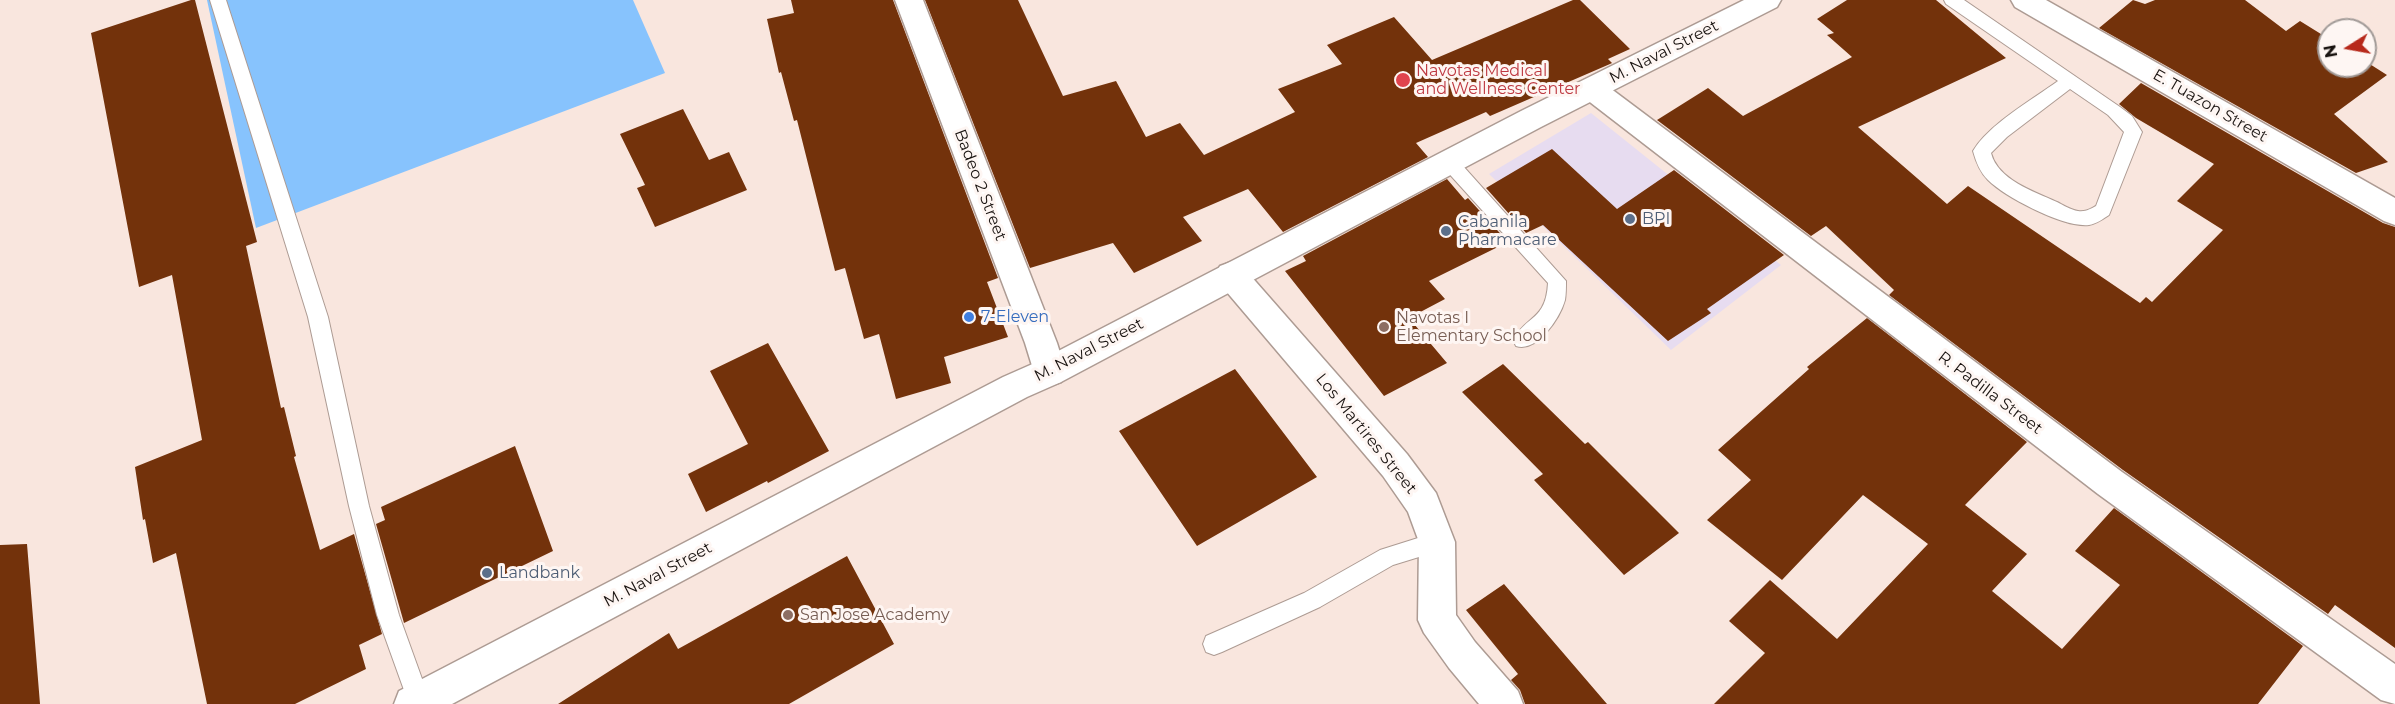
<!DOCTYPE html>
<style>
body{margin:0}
#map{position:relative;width:2395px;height:704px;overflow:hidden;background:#f9e6de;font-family:Montserrat,sans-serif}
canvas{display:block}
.north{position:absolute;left:2317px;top:18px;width:60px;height:60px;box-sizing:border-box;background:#fef6f3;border:2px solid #a29b98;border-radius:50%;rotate:259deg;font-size:16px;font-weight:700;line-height:24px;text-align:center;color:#191310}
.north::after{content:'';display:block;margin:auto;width:21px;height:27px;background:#b7291b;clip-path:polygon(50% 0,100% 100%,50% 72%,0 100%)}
</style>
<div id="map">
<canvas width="2395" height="704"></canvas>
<div class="north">N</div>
</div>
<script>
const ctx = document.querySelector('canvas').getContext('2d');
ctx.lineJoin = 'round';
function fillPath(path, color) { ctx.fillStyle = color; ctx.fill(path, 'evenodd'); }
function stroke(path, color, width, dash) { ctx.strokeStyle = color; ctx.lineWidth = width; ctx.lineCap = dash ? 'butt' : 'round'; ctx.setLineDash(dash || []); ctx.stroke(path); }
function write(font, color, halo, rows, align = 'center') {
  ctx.font = font + ' Montserrat,sans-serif'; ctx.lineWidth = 6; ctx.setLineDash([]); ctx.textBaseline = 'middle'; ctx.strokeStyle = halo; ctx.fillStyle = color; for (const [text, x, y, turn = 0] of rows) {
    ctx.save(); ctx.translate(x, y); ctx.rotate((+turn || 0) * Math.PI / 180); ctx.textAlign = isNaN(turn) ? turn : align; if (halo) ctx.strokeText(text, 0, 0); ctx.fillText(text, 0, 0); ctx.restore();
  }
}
fillPath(new Path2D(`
 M1591,113L1781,265L1671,350L1489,174Z`), '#e7dcf0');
fillPath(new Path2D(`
 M207,0H633L665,73L256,228Z`), '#87c3fd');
fillPath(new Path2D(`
 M191,0H195L257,242L246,246L281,408L284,407L296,456L294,457L320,550L354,534L382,634L359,645L366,669L295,704H207L176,553L153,563L145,519L143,520L135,467L202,440L172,275L139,287L91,33Z
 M791,0H893L998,278L987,282L1008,337L944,357L951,383L896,399L879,334L864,339L845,268L835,271L797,120L794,121L781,72L779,73L767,19L794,13Z
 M925,0H1018L1063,96L1116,81L1146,137L1180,123L1204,155L1295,112L1278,89L1342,64L1327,45L1394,17L1432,60L1573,0H1580L1630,49L1608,59L1612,63L1610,64L1490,116L1486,112L1416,143L1428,157L1283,232L1248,189L1183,217L1202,241L1134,273L1113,243L1030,268Z
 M1847,0H1936L2006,58L1858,127L1947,204L1968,186L2140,303L2146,297L2152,302L2223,230L2177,201L2214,164L2136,118L2119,104L2141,83L2383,223L2395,227V648L2335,605L2328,614L2123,470L1889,295L1894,290L1826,226L1811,236L1657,120L1708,88L1743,116L1852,57L1827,35L1834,33L1817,19Z
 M2133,0L2145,4L2155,0H2245L2286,31L2300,21L2329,39V66H2365V61L2387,75L2334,114L2388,162L2356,173L2099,28Z
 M683,109L709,160L729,152L747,190L655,227L637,188L645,185L620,134Z
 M1552,149L1617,209L1674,170L1784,255L1707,309L1711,313L1668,341L1543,225L1526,233L1486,188Z
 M1447,179L1465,200L1468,198L1508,242L1429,281L1445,299L1409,318L1447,363L1384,396L1285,271L1306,261L1303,256Z
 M1867,318L2027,442L1965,505L2027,554L1992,591L2062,649L2120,585L2075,551L2114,508L2303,646L2258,704H1714L1765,653L1729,621L1770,580L1837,639L1928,544L1863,495L1782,580L1707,520L1751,480L1718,450L1809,369L1807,367Z
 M768,343L829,451L768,483L767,481L706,512L688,474L748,444L710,371Z
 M1503,364L1585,444L1588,442L1679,533L1624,575L1534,480L1543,474L1462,392Z
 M1235,369L1317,477L1197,546L1119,431Z
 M515,446L553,551L404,623L376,524L385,520L381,507Z
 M27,544L40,704H0V545Z
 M847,556L894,644L789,704H558L669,633L678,649Z
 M1504,584L1607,704H1525L1520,690L1511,680L1518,674L1466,610Z`), '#73320b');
const service = new Path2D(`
 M210,0H226L328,317L369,506L399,615L430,701L429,704H409L377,615L349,506L308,317Z
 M1944,0H1964L2120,107L2132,116L2142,132L2109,215C2103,219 2096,224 2089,225C2064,228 2005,197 1988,180C1980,172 1976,162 1973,151C1988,125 2033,99 2058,81L1946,4ZM2070,89L2108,115L2124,132L2096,206C2090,209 2086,212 2078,211C2071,210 2063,205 2057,202C2033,191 1998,180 1991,153L2007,137Z
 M1449,155L1455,157L1566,281C1566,287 1566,294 1565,300C1560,318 1537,353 1516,346L1513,340C1526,315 1546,321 1548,283L1443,167L1440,162L1443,157Z
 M1437,532L1445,535L1448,542L1445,549L1393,565L1320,607L1222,652L1214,655L1206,652L1203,644L1206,636L1304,593L1380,550Z`);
const minor = new Path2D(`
 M895,0H923L1057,343L1066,372L1061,382L1049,386L1037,382L1025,343Z
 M2011,0H2046L2395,198V225L2384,221L2015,7Z
 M1592,78L1602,82L2122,472L2395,664V704L2381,700L2098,494L1582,96L1578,89L1582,82Z`);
const tertiary = new Path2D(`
 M1231,262L1242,266L1407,454L1436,493L1455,542L1456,615L1475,642L1518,691L1523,704H1479L1449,668L1424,633L1418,620L1419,542L1408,512L1383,476L1220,284L1215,275L1220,266Z`);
const secondary = new Path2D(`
 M1744,0H1781L1777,7L1541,127L1061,382L1027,397L452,704H394L399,691L1003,377L1037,362L1521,111Z`);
stroke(service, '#ad9b93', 2);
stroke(minor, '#ad9b93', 3);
stroke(tertiary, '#ad9b93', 3);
stroke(secondary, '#ad9b93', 3);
fillPath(service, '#fff');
fillPath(minor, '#fff');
fillPath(tertiary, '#fff');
fillPath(secondary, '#fff');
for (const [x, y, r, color] of [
 [1403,80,8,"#e0444e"],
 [1630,219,6,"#5c6f8a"],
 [1446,231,6,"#5c6f8a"],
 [969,317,6,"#3f7fe0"],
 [1384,327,6,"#8d6e63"],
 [487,573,6,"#5c6f8a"],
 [788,615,6,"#8d6e63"]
]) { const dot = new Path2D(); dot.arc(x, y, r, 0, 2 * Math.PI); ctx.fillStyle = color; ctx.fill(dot); stroke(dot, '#fef6f3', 2); }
write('16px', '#191310', '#fef6f3', [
 ["M. Naval Street",1664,52,-27],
 ["E. Tuazon Street",2210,106,30],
 ["Badeo 2 Street",980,185,69],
 ["M. Naval Street",1089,350,-27],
 ["R. Padilla Street",1990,393,37],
 ["Los Martires Street",1366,434,51],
 ["M. Naval Street",658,575,-28]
]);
write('16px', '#be3a42', '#fef6f3', [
 ["Navotas Medical",1416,71],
 ["and Wellness Center",1416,89]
], 'left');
write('16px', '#4e5e75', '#fef6f3', [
 ["BPI",1642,219],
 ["Cabanila",1458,222],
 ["Pharmacare",1458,240],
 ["Landbank",499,573]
], 'left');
write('16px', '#366cbe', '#fef6f3', [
 ["7-Eleven",981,317]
], 'left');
write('16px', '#785e54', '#fef6f3', [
 ["Navotas I",1396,318],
 ["Elementary School",1396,336],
 ["San Jose Academy",800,615]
], 'left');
</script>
